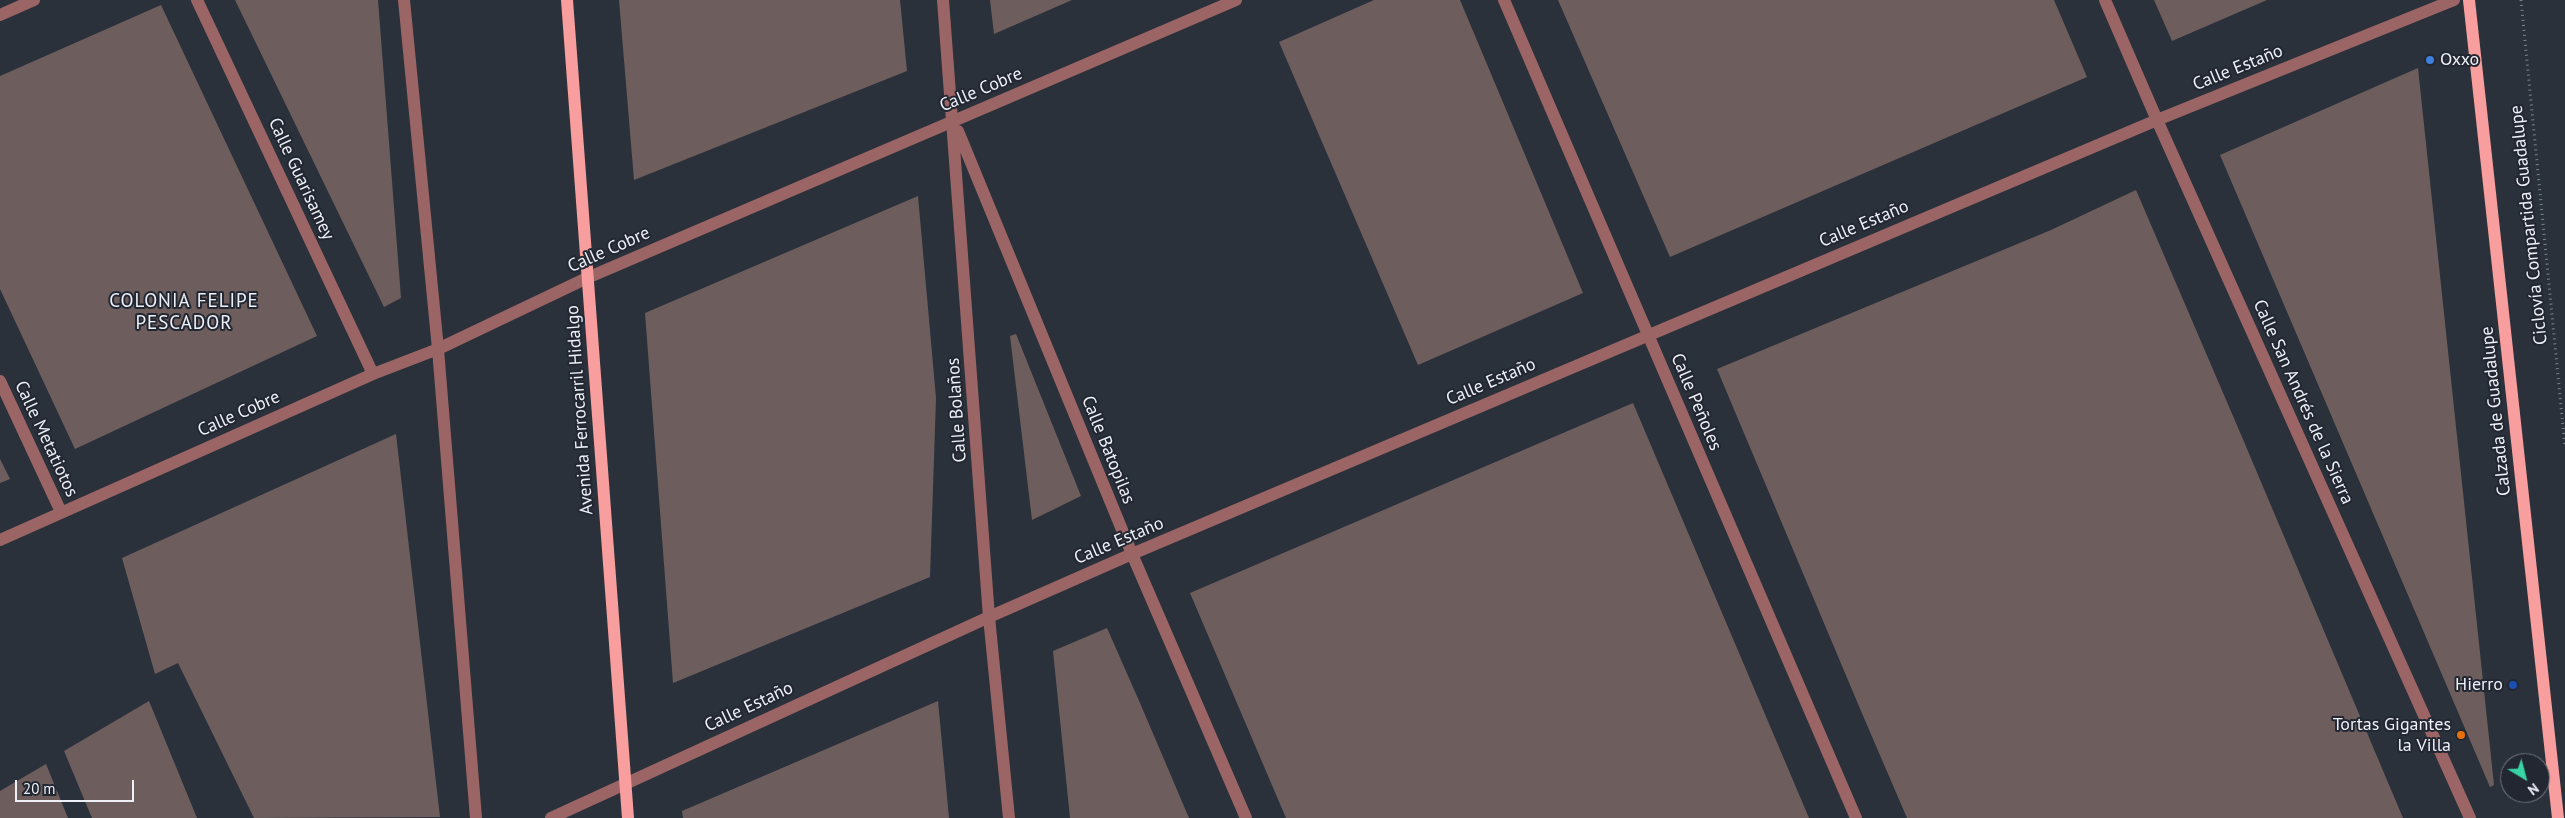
<!DOCTYPE html>
<meta charset="utf-8">
<style>
body{margin:0}
#map{position:relative;width:2565px;height:818px;overflow:hidden;background:#2b313b;font-family:"PT Sans",sans-serif}
canvas{display:block}
.north{position:absolute;left:2500px;top:753px;width:50px;height:50px;box-sizing:border-box;background:#222731;border:1px solid #737780;border-radius:50%;rotate:143deg;font-size:14px;font-weight:700;line-height:20px;text-align:center;color:#edf0f7}
.north::after{content:'';display:block;margin:auto;width:18px;height:22px;background:#38d4a6;clip-path:polygon(50% 0,100% 100%,50% 72%,0 100%)}
.scale{position:absolute;left:15px;top:780px;width:119px;height:22px;box-sizing:border-box;border:2px solid #edf0f7;border-top:0;padding-left:6px;font-size:15px;line-height:18px;white-space:nowrap;color:#edf0f7;-webkit-text-stroke:4px #222731;paint-order:stroke}
</style>
<div id="map">
<canvas width="2565" height="818"></canvas>
<div class="north">N</div>
<div class="scale">20 m</div>
</div>
<script>
const ctx = document.querySelector('canvas').getContext('2d');
ctx.lineJoin = 'round';
function fillPath(path, color) { ctx.fillStyle = color; ctx.fill(path, 'evenodd'); }
function stroke(path, color, width, dash) { ctx.strokeStyle = color; ctx.lineWidth = width; ctx.lineCap = dash ? 'butt' : 'round'; ctx.setLineDash(dash || []); ctx.stroke(path); }
function write(font, color, halo, rows, align = 'center') {
  ctx.font = font + ' "PT Sans",sans-serif'; ctx.lineWidth = 4; ctx.setLineDash([]); ctx.textBaseline = 'middle'; ctx.strokeStyle = halo; ctx.fillStyle = color; for (const [text, x, y, turn = 0] of rows) {
    ctx.save(); ctx.translate(x, y); ctx.rotate((+turn || 0) * Math.PI / 180); ctx.textAlign = isNaN(turn) ? turn : align; if (halo) ctx.strokeText(text, 0, 0); ctx.fillText(text, 0, 0); ctx.restore();
  }
}
fillPath(new Path2D(`
 M235,0H378L401,298L384,307Z
 M619,0H900L907,71L634,180Z
 M990,0H1072L994,34Z
 M1374,0H1460L1583,293L1418,365L1279,42Z
 M1558,0H2054L2087,77L1670,257Z
 M2154,0H2267L2172,41Z
 M161,5L317,336L75,449L0,289V76Z
 M2418,68L2494,785L2490,787L2220,155Z
 M2136,190L2242,437L2403,818H1907L1861,711L1717,369L2051,230Z
 M918,196L936,398L930,577L673,683L645,313Z
 M1016,334L1081,496L1032,520L1010,336Z
 M1633,403L1809,818H1286L1190,593Z
 M396,434L440,817L254,818L178,663L155,674L122,558Z
 M0,459L10,479L0,483Z
 M1107,628L1140,703L1189,818H1070L1053,651Z
 M149,701L197,818H92L64,751Z
 M938,701L949,818H683L682,811Z
 M46,764L68,818H0V791Z`), '#6d5e5d');
stroke(new Path2D(`
 M2521,0L2565,447`), '#7e838c', 3, [1, 4]);
stroke(new Path2D(`
 M197,0L373,374
 M404,0L438,349L476,818
 M943,0L989,617L1009,818
 M1504,0L1856,818
 M2105,0L2157,120L2470,818
 M0,15L34,0
 M958,131L1132,554L1246,818
 M0,381L61,512
 M0,540L373,374L438,349L587,278L1236,0
 M551,818L989,617L1132,554L2157,120L2454,0`), '#9c6565', 12);
stroke(new Path2D(`
 M567,0L628,818
 M2469,0L2558,818`), '#f89e9e', 12);
for (const [x, y, r, color] of [
 [2430,60,5,"#3f7fe0"],
 [2513,685,5,"#1a4fb4"],
 [2461,735,5,"#e8710a"]
]) { const dot = new Path2D(); dot.arc(x, y, r, 0, 2 * Math.PI); ctx.fillStyle = color; ctx.fill(dot); stroke(dot, '#222731', 2); }
write('18px', '#edf0f7', '#222731', [
 ["Oxxo",2440,60,"left"],
 ["Hierro",2503,685],
 ["Tortas Gigantes",2451,725],
 ["la Villa",2451,746]
], 'right');
write('18px', '#edf0f7', '#222731', [
 ["Calle Estaño",2238,68,-22],
 ["Calle Cobre",981,90,-23],
 ["Calle Guarisamey",301,179,65],
 ["Calle Estaño",1864,224,-23],
 ["Ciclovía Compartida Guadalupe",2529,225,-96],
 ["Calle Cobre",609,250,-24],
 ["Calle Estaño",1491,382,-23],
 ["Calle Peñoles",1696,402,67],
 ["Calle San Andrés de la Sierra",2303,402,66],
 ["Avenida Ferrocarril Hidalgo",580,410,-94],
 ["Calle Bolaños",957,410,-94],
 ["Calzada de Guadalupe",2496,411,-96],
 ["Calle Cobre",239,414,-24],
 ["Calle Metatiotos",46,439,65],
 ["Calle Batopilas",1108,450,68],
 ["Calle Estaño",1119,541,-23],
 ["Calle Estaño",749,707,-25]
]);
ctx.letterSpacing = '1px';
write('19px', '#edf0f7', '#222731', [
 ["COLONIA FELIPE",184,302],
 ["PESCADOR",184,324]
]);
ctx.letterSpacing = '0px';
</script>
